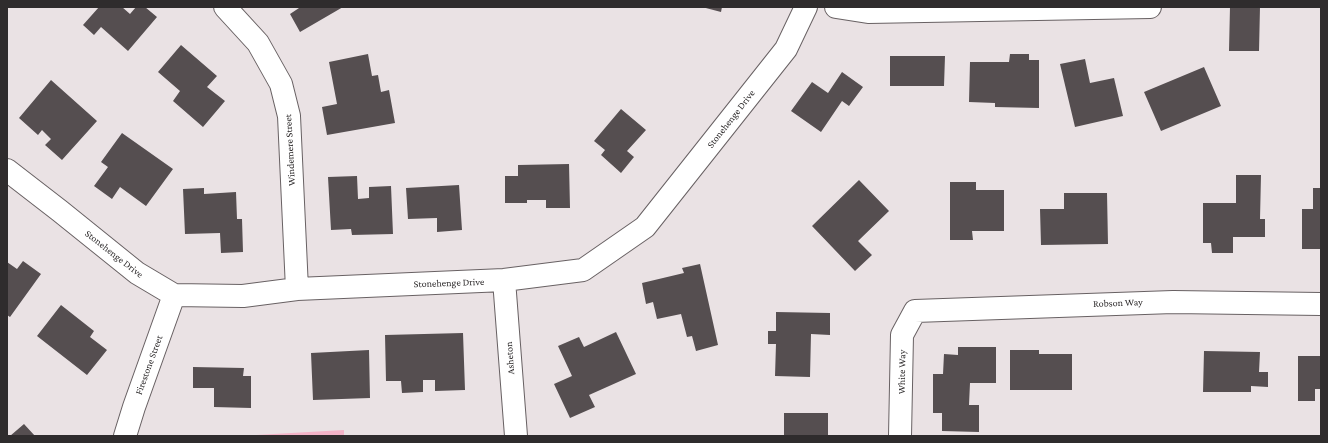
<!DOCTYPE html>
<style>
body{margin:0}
#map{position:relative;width:1328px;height:443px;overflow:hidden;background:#eae2e4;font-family:"Crimson Pro",serif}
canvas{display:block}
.frame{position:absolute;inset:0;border:8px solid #2f2c2d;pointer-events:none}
</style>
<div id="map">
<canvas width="1328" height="443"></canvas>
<div class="frame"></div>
</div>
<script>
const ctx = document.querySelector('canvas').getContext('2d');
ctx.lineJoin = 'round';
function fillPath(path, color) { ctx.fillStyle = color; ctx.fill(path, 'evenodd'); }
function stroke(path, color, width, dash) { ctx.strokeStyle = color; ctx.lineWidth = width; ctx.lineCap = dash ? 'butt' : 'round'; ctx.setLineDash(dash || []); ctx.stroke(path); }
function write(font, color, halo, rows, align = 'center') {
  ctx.font = font + ' "Crimson Pro",serif'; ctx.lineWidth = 4; ctx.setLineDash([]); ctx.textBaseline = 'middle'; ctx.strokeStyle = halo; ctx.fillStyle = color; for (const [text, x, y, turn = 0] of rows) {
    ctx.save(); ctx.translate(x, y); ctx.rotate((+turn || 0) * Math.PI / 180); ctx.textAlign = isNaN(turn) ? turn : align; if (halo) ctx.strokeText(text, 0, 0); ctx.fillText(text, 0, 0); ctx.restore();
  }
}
fillPath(new Path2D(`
 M344,430V436H255L256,435Z`), '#f4b4c8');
fillPath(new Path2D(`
 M99,7H122L130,14L136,7H145L157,17L128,51L101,27L94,35L83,25Z
 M298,7H343L300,32L290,14L299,8Z
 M702,7H722L721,12Z
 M1230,7H1260L1259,51H1229Z
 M181,45L217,76L207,87L225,101L203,127L173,101L180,91L158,72Z
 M368,54L372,76L378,75L381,92L389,90L395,123L327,135L322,107L337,104L329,62Z
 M1010,54H1029V60H1039V108L995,107V103L969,102L970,62H1009Z
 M890,56H945L944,86H890Z
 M1085,59L1090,83L1114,78L1123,116L1075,127L1060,64Z
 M1204,67L1221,106L1161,131L1144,92Z
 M842,72L863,87L849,106L842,101L821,132L791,111L812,82L828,93Z
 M51,80L97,121L62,160L45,145L51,139L42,130L38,135L19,118Z
 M621,109L646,130L627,151L634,157L621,173L601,155L605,150L594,141Z
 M122,133L173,169L146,206L120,187L112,199L94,186L108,167L101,162Z
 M569,164L570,208H546V200H527V203H505V176H518V165Z
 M1236,175H1261L1260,219H1265V237H1233V253H1212L1211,243H1203V203H1236Z
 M357,176L358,199L369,198V187L391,186L393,234L352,235L351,229L331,230L328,177Z
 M859,180L889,211L858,241L872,255L855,271L812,226Z
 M950,182H976V190H1004V231H972L973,240H950Z
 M459,185L462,230L437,232V218L408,219L406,188Z
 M204,188V194L236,192L237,219H242L243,252L221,253L220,233L185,234L183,189Z
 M1313,188H1321V249H1302V209H1313Z
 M1064,193H1107L1108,244L1041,245L1040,209H1064Z
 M23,261L41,274L10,317L7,315V262L17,269Z
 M700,264L718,345L696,351L692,336L687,337L681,314L657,319L653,302L646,304L642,283L684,273L682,268Z
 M61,305L94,331L90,337L107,350L87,375L37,336Z
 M776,312L830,313V335L811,334L810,377L775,376L776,344H768V331H776Z
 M616,332L636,374L589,395L595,407L570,418L554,384L572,376L558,346L579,337L584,347Z
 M463,333L465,390L435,391V380H423V392L402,393L401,381H386L385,335Z
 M958,347H996V383H970L969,405H979V432L942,431V413H933V374H943L944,354L958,355Z
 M369,350L370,398L313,400L311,353Z
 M1010,350H1039V354H1072V390H1010Z
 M1204,351L1260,352L1259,372H1268V387L1251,386V392H1203Z
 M1298,356H1321V389H1315V401H1298Z
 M193,367L244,368L243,376H251V408L214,407V388H193Z
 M784,413H828V436H784Z
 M24,424L35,436H10Z`), '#554e50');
const minor = new Path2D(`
 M225,7L258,43L281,84L289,116L297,289
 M836,7L868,12L1150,7
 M7,170L60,211L137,273L174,295L243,296L297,289L504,280L583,270L645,227L786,49L806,7
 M504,280L516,436
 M125,436L134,407L174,295
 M900,436L902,335L915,311L1173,302L1321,304`);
stroke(minor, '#686163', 24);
stroke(minor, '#fff', 22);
write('10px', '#2f2c2d', '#fff', [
 ["Stonehenge Drive",731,119,-52],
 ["Windemere Street",290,150,-93],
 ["Stonehenge Drive",114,254,38],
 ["Stonehenge Drive",449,283,-2],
 ["Robson Way",1118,303,-2],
 ["Asheton",510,358,-94],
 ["Firestone Street",149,365,-70],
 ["White Way",902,372,-89]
]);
</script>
